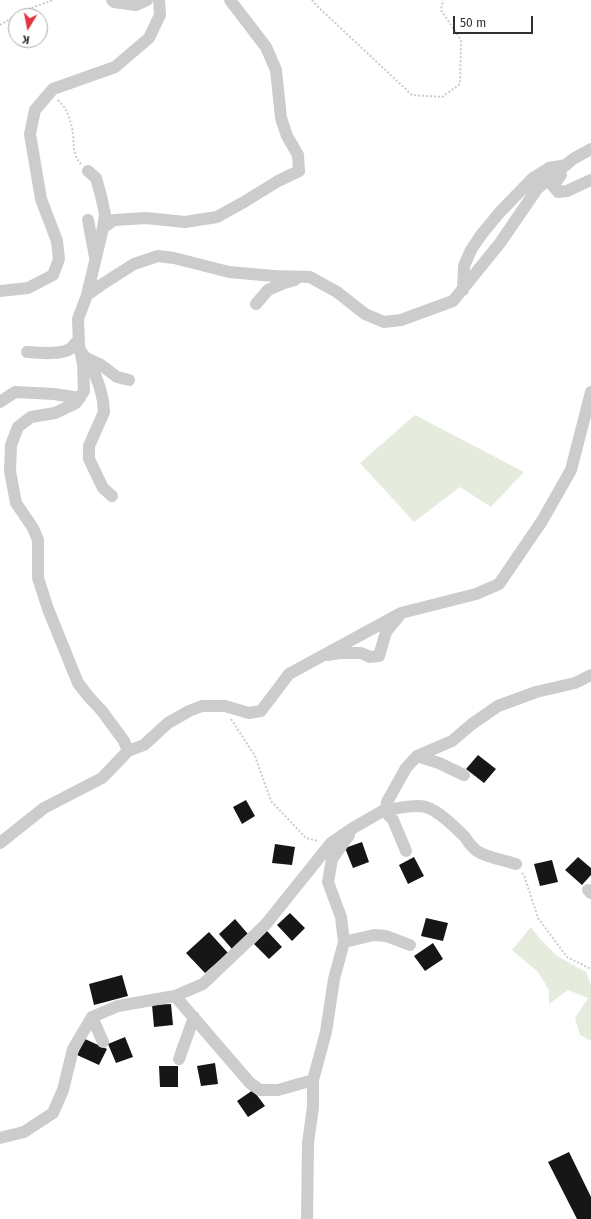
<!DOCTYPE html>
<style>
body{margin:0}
#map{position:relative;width:591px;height:1219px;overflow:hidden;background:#fff;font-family:"Fira Sans",sans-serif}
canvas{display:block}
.north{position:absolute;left:8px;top:8px;width:40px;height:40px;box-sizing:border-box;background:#fff;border:1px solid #acacac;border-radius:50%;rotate:190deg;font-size:11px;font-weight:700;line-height:16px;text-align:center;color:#2f2f2f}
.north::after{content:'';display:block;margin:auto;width:14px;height:18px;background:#e33443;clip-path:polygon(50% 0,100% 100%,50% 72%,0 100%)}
.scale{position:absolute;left:453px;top:16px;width:80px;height:18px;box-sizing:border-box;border:2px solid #2f2f2f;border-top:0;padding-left:5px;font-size:12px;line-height:14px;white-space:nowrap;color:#2f2f2f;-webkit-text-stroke:3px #fff;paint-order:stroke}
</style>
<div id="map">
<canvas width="591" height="1219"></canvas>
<div class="north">K</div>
<div class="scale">50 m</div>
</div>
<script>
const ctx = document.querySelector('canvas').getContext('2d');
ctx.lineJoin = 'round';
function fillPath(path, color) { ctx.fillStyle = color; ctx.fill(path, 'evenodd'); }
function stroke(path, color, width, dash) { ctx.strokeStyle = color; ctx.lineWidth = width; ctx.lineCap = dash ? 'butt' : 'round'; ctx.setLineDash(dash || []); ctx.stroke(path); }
fillPath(new Path2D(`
 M415,415L524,472L491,507L460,487L414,522L360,463Z
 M531,927L540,939L557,956L586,972L591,985V1041L580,1035L575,1018L588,998L568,990L549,1004V990L538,972L512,950Z`), '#e5ecdd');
fillPath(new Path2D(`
 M478,755L496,769L484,783L466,769Z
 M246,800L255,816L242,824L233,807Z
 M362,842L369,862L353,868L345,848Z
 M275,844L295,847L292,865L272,863Z
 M414,857L424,876L408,884L399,865Z
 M578,857L591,868V875L582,885L565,870Z
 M552,860L558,882L540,886L534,864Z
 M290,913L305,928L292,941L277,925Z
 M426,918L448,923L443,941L421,936Z
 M235,919L248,934L232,949L219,934Z
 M267,931L282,947L269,959L254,944Z
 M209,932L228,953L205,973L186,953Z
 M433,943L443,959L425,971L414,956Z
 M122,975L128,996L94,1005L89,984Z
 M171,1004L173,1025L154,1027L152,1005Z
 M125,1037L133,1057L116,1063L108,1044Z
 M85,1039L107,1049L99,1065L77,1055Z
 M215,1063L218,1084L201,1086L197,1066Z
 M159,1066H178V1087H160Z
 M253,1090L265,1106L248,1117L237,1101Z
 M569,1152L591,1197V1219H577L548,1162Z`), '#161616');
stroke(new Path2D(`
 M312,0L316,5L412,95L442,97L460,84L461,40L441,10L443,0
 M0,25L23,11L53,0
 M58,100C60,103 63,105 64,107C69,114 72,126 73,134C74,145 73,156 81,164
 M231,719L255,756L271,801L306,838L318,841
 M522,873L524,875L538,918L567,957L591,969`), '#ccc', 2, [2, 2]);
stroke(new Path2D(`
 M112,0L114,2L136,5L147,0
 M88,171L96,178L101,196L105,214L103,228
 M561,175L553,186L558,192L567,191L591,180
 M88,220L95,257
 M463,290L464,266L471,250L481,235L500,212L533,178L549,168L566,165
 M0,291L28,288L53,275L59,259L57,241L41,199L30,134L35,110L53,89L115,67L149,38L160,15L159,0
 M87,295L103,228L114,220L146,218L185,222L217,217L244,202L278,181L299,171L298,155L287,136L281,118L276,70L266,47L230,0
 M256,304L268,290L284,283L295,280
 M27,352C39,353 60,355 70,349C73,347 76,342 79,339
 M83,354L93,369L100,388L103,401L104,412L89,446V459L103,488L112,496
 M86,358L101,365L117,377L129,380
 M0,402L15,392L54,394L80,398
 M328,655L339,653H361L370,657L379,656L386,632L399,616
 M128,751L144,745L168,723L189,711L202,706H225L249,713L261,711L289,674L401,613L476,594L499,584L542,521L571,470L591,392
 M417,756L439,763L464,775
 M386,809C399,810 412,803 426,807C439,811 455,827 465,837C468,842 473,848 477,851C488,858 504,860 516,864
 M384,810L393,820L406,851
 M0,843L44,808L102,778L128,751L124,741L102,711L88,696L78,683L48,609L38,578V540L33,528L16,503L10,471L11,445L18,427L31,417L55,413L76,403L84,391L83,364L79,345L78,319L87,295L101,285L134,264L158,256L174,258L229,272L274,276L310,277L337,292L365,314L384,322L401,320L453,301L500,243L537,189L573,159L591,149
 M588,890L591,893
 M344,942L374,935L386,936L410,945
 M175,996L250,1083L260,1090H278L313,1080
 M92,1017L103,1042
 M179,1059L194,1017
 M0,1138L24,1132L53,1113L63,1090L73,1049L92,1017L118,1006L175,996L203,984L266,924L331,843L353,828L386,809L387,802L406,768L417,756L452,741L472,724L498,706L536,692L575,683L591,675
 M307,1219L308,1143L313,1107V1080L326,1032L334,979L344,942L341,917L328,882L332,859L349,835`), '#ccc', 12);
</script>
